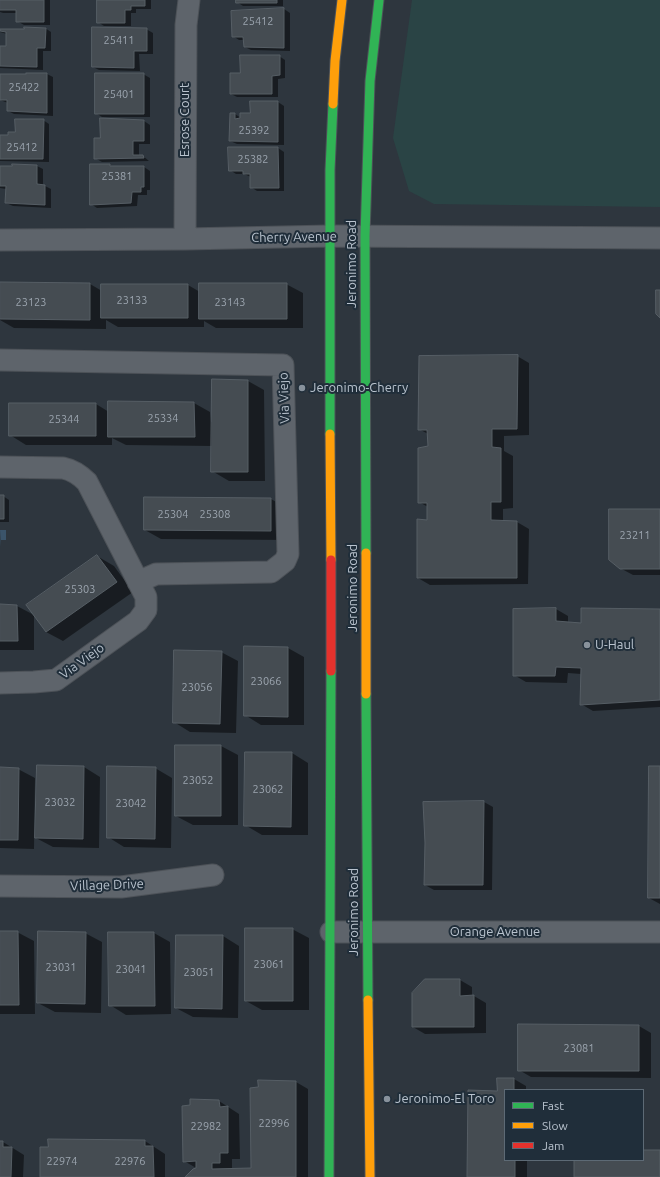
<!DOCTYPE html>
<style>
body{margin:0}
#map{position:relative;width:660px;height:1177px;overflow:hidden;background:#2e363e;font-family:Ubuntu,sans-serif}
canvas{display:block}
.legend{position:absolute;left:504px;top:1089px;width:140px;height:72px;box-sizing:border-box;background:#202e3a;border:1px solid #5d6a75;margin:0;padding:5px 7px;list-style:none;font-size:12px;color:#b9c3ce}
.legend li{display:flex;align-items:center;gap:8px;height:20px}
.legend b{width:20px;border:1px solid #5d6a75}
</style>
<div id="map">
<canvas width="660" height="1177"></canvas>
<ul class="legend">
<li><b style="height:5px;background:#30b455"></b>Fast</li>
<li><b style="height:5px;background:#ff9f0a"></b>Slow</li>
<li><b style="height:5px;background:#e5322d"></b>Jam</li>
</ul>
</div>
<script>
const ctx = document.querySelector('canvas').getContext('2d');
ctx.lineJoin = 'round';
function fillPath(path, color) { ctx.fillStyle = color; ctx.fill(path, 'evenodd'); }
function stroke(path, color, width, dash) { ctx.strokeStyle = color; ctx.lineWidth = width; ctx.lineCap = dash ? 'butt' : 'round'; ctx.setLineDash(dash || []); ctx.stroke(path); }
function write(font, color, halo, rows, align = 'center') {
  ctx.font = font + ' Ubuntu,sans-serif'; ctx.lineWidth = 4; ctx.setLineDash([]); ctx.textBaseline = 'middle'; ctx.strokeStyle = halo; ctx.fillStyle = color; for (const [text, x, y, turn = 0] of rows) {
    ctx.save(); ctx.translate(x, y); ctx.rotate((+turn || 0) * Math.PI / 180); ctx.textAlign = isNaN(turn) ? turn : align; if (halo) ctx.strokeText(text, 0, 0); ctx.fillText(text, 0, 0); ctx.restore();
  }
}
fillPath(new Path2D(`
 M412,0H660V207L434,204L409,191L393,138Z`), '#2a4445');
fillPath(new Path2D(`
 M0,530H6V540H1V547Z`), '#3b546a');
fillPath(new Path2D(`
 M0,0H50V25H24L17,21V13H3L0,12Z
 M98,0H151V9H136V13H131V26H104L98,22Z
 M237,0H283V6H243L237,2Z
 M284,9L290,13V51L251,50L245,47L244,40H239L233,36Z
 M45,28L51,32V51H43V70L0,68V47H7V34L0,32V30Z
 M146,29L153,33V54H139L140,71L99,70L93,67Z
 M279,56L285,60V78L278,79V97H237L231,94L241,74Z
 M47,74L53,77V116L14,114L8,111V103L0,100V75Z
 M143,74L150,78V117H102L96,113Z
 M251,102H278L284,106V145L237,144L230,141L235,114L241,118L251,114Z
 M43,120L49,124V162L0,161V136H9Z
 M144,121L150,125V144H139V156H143L149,161L102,162L95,158L101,139Z
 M278,148L284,152V191H257L251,187V177L244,174H236L230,170Z
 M13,165L37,166L43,169V185L51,189V208L13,206L6,203V189L0,188V167H13Z
 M91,165H110L113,167H144L150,171V190H147V195H138L137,206L97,208L91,204Z
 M0,283L90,284L102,291L188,285L200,292L286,284L303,293V328H216L204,321V327H118L106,320V329L14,328L0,320Z
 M517,356L529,363V435L504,436V451L513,456V508L503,509V521L517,522L529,529L528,584L430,585L418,578L428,521V507L419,502L429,447L428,434L419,429Z
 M248,381L264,390L265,481H229L212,471V446L126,445L112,438V445H26L10,435L96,404L109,412V402L194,403L210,412L211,422H213Z
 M0,496H3L9,500V522H0Z
 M271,499L287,508V540L161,539L145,530Z
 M660,510V575H633L620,568Z
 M97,556L114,566L133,592L63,641L46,632Z
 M0,605L17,606L34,615V650H0Z
 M556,609L568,616V623L582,624L660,610V707L593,711L581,704V674L568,673L567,683L526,682L514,675Z
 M288,648L304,657V725H261L245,715Z
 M221,652L238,661L236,733L190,732L174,722Z
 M176,746H221L238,755V825H193L176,816Z
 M292,753L308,763V835H262L245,825Z
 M38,766L84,767L100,777L99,848L53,847L36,838Z
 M660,767V904L649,898Z
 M0,768L18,769L35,778L34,849L0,848Z
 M155,768L172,778L171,848L124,847L108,837Z
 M484,802L493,807L492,890H434L425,885L426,843L424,803Z
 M292,929L309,938V1010H262L246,1001Z
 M0,932H17L34,941L35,1014H0Z
 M85,933L102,942L101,1013L55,1012L38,1003Z
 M154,933L170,942L171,1014L126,1015L110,1005Z
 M223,936L239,946L238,1018L193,1017L176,1008Z
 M425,980H460L472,987V996H474L486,1003V1033L425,1034L413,1027Z
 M639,1026L651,1033V1078L531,1077L519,1070Z
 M514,1079L526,1086V1090H505V1160H527V1177H468L498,1092Z
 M296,1082L308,1089V1177H186L198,1169L184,1161L219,1101L239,1114L240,1159H232V1170L252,1169Z
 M145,1141L165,1154V1177H41Z
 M0,1142H3L24,1155L23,1177H0Z`), '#0007');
const building = new Path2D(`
 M0,0H44V22H16V10H0Z
 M97,0H145V6H131V10H125V23H97Z
 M236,0H277V3H236Z
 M284,8V48L244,47L243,37H232L231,11Z
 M24,27L46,28L45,48H37V67L0,66V46H6V32L0,31V29H24Z
 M92,27L147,28V51H134V68L92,67Z
 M240,55H280V75L272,76V94H230V73H240Z
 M26,73H47V113L7,111V100H0V74H26Z
 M95,73H144V114H95Z
 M250,101H278V142L229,141L230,113H235V119L240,118V113H250Z
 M100,118L144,120V141H133V155H143L144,158L94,159V138H100Z
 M15,119H44L43,159H0V135H8V132H15Z
 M228,147H278L279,188H250V174H243V171H229Z
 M12,164L37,165V184L45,185V205L5,203L6,186H0V166H12Z
 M90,164H110V166H144V187H141V192H132L131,203L90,205Z
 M0,282L90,283V320L0,319Z
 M199,283H287V319H199Z
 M101,284H188V318H101Z
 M656,290H660V318L656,314Z
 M518,355L517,429H492V447L501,448V502H491V520L517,521V578H417V519L427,520V503H418V448L428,446L427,430H418L419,356Z
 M212,379L248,380V472H211Z
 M108,401L194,402L195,437H108Z
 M9,403H96V436H9Z
 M0,495H4V519H0Z
 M144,497L271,498V531L144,530Z
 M609,509H660V569H620L609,560Z
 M97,555L117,582L46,632L26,605Z
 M0,604L17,605L18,641H0Z
 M556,608V621L581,623V608L660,609V700L580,705L581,668L556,667L555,676H513V609Z
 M244,646L288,647V717L244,716Z
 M174,650L222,651L220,724L173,723Z
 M175,745H221V816H175Z
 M245,752H292L291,827L244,826Z
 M37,765L84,766L83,839L35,838Z
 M107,766L156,767L155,839L107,838Z
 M649,766H660V898H648Z
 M0,767L19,768L18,840H0Z
 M484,801L483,885H424L425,843L423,802Z
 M245,928H293V1001H245Z
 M0,931H18L19,1005H0Z
 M38,931L86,932L85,1004L37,1003Z
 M108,932H154L155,1006H109Z
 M176,935H223L222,1009L175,1008Z
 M425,979H460V996L474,995V1027H412V993Z
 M518,1024L639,1025V1071H518Z
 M497,1078H514V1090H505V1160H515V1177H467L468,1090L497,1091Z
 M258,1080L296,1081V1177H185L193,1169L196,1168V1161L183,1162L182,1106L190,1105V1099L219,1100L220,1107L228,1106V1153H220V1163H212V1169L251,1168L250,1088L258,1087Z
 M48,1139L145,1140V1146H153L154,1177H40V1147H48Z
 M0,1141H3V1147H12L11,1177H0Z
 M643,1150H660V1177H574V1160H643Z`);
fillPath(building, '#454c52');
stroke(building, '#565e65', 1);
const street = new Path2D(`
 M185,239L186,25L189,0
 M0,240L185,239L330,236L660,238
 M0,360L283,365L288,554L285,561L271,572L156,574L138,582
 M0,467L63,468C73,470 80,475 87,482L146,597V610L138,621L56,680L34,682L0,683
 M0,886L121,887L213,875
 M331,932H660`);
const fast = new Path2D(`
 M330,434V170L333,104
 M366,553L365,236L370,81L379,0
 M366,694L368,1000
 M329,1177L331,671`);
const slow = new Path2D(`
 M333,104L335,61L342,0
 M330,434L331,560
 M366,553V694
 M368,1000L370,1177`);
const jam = new Path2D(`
 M331,560V671`);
stroke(street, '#4d5258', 23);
stroke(fast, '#4d5258', 11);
stroke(slow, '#4d5258', 11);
stroke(jam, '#4d5258', 11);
stroke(street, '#5e646b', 21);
stroke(fast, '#30b455', 9);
stroke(slow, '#ff9f0a', 9);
stroke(jam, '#e5322d', 9);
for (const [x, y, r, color] of [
 [302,388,4,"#88929c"],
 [587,645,4,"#88929c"],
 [387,1099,4,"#88929c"]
]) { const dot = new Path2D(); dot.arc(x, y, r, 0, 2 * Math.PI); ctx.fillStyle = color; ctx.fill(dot); stroke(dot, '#202e3a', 1.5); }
write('11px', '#9ca5af', null, [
 ["25412",258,21],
 ["25411",119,40],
 ["25422",24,87],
 ["25401",119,94],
 ["25392",254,130],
 ["25412",22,147],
 ["25382",253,159],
 ["25381",117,176],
 ["23133",132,300],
 ["23123",31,302],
 ["23143",230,302],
 ["25334",163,418],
 ["25344",64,419],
 ["25304",173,514],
 ["25308",215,514],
 ["23211",635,535],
 ["25303",80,589],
 ["23066",266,681],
 ["23056",197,687],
 ["23052",198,780],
 ["23062",268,789],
 ["23032",60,802],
 ["23042",131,803],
 ["23061",269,964],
 ["23031",61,967],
 ["23041",131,969],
 ["23051",199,972],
 ["23081",579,1048],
 ["22996",274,1123],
 ["22982",206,1126],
 ["22974",62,1161],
 ["22976",130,1161]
]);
write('13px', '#b9c3ce', '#202e3a', [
 ["Esrose Court",185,120,-90],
 ["Cherry Avenue",294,237,-1],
 ["Jeronimo Road",352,264,-90],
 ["Via Viejo",284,398,-92],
 ["Jeronimo Road",353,588,-90],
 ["Via Viejo",82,661,-36],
 ["Village Drive",107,885,-2],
 ["Jeronimo Road",354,912,-90],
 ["Orange Avenue",495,932]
]);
write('13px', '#b9c3ce', '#202e3a', [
 ["Jeronimo-Cherry",310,388],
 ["U-Haul",595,645],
 ["Jeronimo-El Toro",395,1099]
], 'left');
</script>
